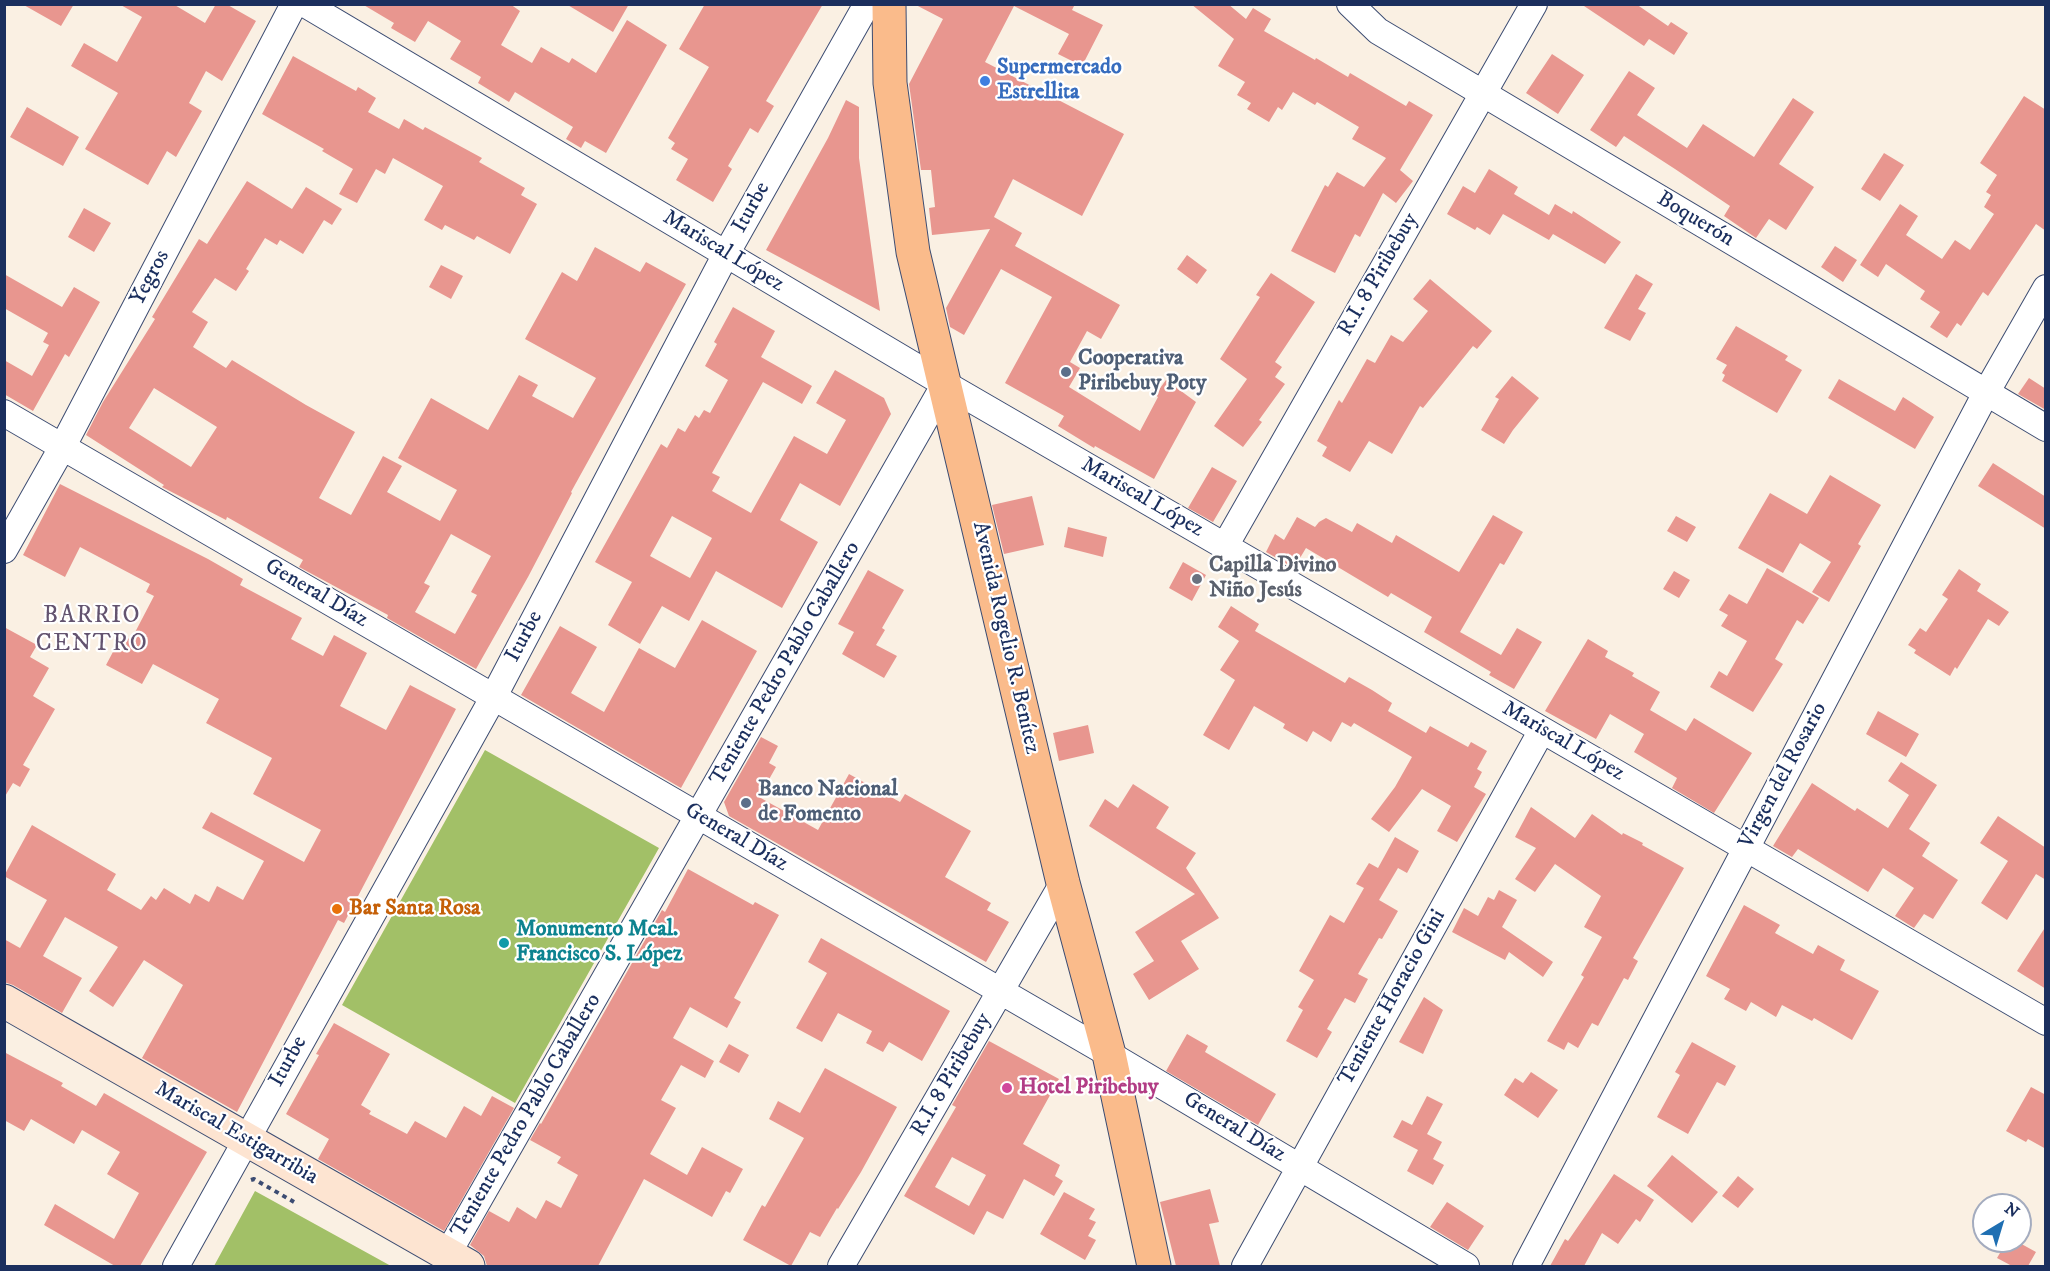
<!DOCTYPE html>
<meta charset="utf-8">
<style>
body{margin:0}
#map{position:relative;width:2050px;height:1271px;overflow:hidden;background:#faf0e3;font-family:"IM FELL DW Pica",serif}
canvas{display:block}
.frame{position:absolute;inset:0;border:6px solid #1b2f5e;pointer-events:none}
.north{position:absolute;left:1972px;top:1193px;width:60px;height:60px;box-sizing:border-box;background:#fff;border:2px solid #a4acbf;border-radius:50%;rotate:38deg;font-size:16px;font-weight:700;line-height:24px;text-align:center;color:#1b2f5e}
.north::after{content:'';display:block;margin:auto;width:21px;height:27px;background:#1f6fb2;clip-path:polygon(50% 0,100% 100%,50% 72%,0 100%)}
</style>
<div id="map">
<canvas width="2050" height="1271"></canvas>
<div class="frame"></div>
<div class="north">N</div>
</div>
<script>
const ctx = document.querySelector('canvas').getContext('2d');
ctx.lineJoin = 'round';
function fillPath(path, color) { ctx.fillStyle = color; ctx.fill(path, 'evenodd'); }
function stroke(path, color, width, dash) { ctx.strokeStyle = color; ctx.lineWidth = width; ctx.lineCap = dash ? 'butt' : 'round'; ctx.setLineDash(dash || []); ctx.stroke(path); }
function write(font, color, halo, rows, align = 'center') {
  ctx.font = font + ' "IM FELL DW Pica",serif'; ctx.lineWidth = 4.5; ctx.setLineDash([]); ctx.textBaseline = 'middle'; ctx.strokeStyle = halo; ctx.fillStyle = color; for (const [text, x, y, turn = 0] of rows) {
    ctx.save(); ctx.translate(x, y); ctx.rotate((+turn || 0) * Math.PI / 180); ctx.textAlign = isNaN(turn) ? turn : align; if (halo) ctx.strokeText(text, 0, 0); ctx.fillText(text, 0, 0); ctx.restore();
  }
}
fillPath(new Path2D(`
 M485,750L659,848L515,1103L342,1005Z
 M255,1191L391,1266H214Z`), '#a2c067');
fillPath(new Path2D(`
 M22,4H74L61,26Z
 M119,4H173L205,23L216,4H226L256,21L222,81L206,71L189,103L202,111L176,157L167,151L148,185L85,149L118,93L71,66L84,43L117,62L142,17Z
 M362,4H510L520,11L501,45L532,63L541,47L569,63L572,58L596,73L627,20L667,45L606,153L585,141L581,148L566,139L573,127L515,92L509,102L478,83L481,77L450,59L461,41L428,21L415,42L391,28L394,23Z
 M566,4H629L613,32Z
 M705,4H823L766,101L774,106L758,133L750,128L728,166L732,169L713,202L676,180L688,159L671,149L675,143L668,138L709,67L679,49Z
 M914,4H1075L1072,10L1103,25L1082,66L1058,54L1069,34L1014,6L985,62L1124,134L1082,216L1013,179L994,217L1022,233L1015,246L1120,305L1101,339L1087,331L1070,362L1080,368L1069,387L1140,431L1158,397L1155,395L1166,380L1196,402L1154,479L1095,446L1094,448L1058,426L1064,416L1005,383L1052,297L1001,269L964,335L950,327L946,308L990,229L932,235L929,208L935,207L931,170H921L909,84L943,19Z
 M1191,4H1228L1246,19L1253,8L1271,19L1264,31L1315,60L1316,58L1348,77L1350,73L1406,106L1409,101L1433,115L1400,170L1413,181L1396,203L1383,193L1360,237L1355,234L1335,273L1291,251L1325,185L1328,187L1337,172L1364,187L1386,158L1352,139L1359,127L1317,102L1315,105L1293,92L1282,110L1278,107L1269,122L1247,109L1251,103L1237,95L1245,82L1218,66L1234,39Z
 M1581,4H1636L1668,26L1671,22L1688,33L1674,55L1649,39L1644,46Z
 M1552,54L1584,75L1558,114L1526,93Z
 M293,56L356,91L358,87L376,98L368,112L399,129L404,119L423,130L425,127L482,158L479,162L525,188L521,195L537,204L510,254L477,236L474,240L445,225L442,230L424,220L443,186L393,158L385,174L376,169L357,203L339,194L353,169L322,151L324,149L262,114Z
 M1629,71L1655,88L1637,115L1687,148L1703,124L1754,157L1793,98L1814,112L1779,164L1814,187L1786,230L1769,219L1756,238L1724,216L1730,206L1675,169L1624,136L1616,147L1590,130Z
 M2024,96L2046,110V231L2036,224L1988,296L1983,292L1961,326L1957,323L1947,338L1930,327L1940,312L1920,299L1925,291L1886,264L1878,277L1860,265L1900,204L1918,216L1906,235L1942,259L1955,240L1970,250L1994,214L1984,207L1991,195L1986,192L1997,175L1980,163Z
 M846,100L859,107V158L880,311L766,250L828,138Z
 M27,107L79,137L63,166L10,137Z
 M1884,153L1904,165L1880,201L1861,189Z
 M1489,169L1518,187L1514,194L1549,215L1555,204L1572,214L1573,211L1621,242L1605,264L1553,234L1549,240L1503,214L1490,235L1477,227L1475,230L1447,214L1463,186L1475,193Z
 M247,181L292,209L306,187L342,209L332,225L324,220L303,254L280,240L277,245L265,238L246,269L249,271L236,291L215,278L192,312L208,322L193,347L226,368L232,360L306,405L355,432L319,498L351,515L383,456L402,466L387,492L440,521L457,490L398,458L431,398L488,430L519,375L538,385L532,396L573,418L596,378L525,339L562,272L577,281L595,247L640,272L646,262L686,284L571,492L572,493L528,577L476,669L387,618L388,615L299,567L303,560L227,517L226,520L162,487L164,485L86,435L103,402L155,319L152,317L199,239L207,244ZM154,388L217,427L191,467L129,428ZM451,534L491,556L471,592L477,595L455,634L415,612L430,586L424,583Z
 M84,208L111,223L94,252L68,237Z
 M1835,246L1857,260L1843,282L1821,267Z
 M1187,255L1207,270L1197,284L1177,269Z
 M441,265L463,276L451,299L429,287Z
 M1271,273L1315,302L1275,362L1282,367L1275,377L1285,384L1259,420L1262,422L1243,447L1214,426L1247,379L1220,359L1260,297L1256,295Z
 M4,274L62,307L74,287L100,302L69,357L65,354L33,411L4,394V360L32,376L49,345L43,342L48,333L4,308Z
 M1636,274L1653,284L1638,309L1646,313L1630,341L1604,328Z
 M1430,279L1492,331L1477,349L1473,346L1423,408L1420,406L1392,454L1369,441L1350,472L1322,456L1327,447L1317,441L1339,400L1342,403L1367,359L1375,363L1391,335L1403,342L1428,311L1413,299Z
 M733,307L775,331L761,357L812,386L802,404L763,382L712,473L720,477L712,491L751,513L794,436L827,454L846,420L816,403L835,370L884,398L891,414L840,506L800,483L780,520L818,542L782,608L716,571L689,621L662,606L640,644L608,625L632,582L595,562L661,444L667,448L678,428L685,432L695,415L699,418L704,410L710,413L728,380L705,366L717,344L714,342ZM672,516L712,538L690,578L650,556Z
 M1736,326L1788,356L1785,360L1802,370L1777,413L1722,381L1725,375L1722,373L1727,365L1716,359Z
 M1512,376L1539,398L1513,430L1504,444L1481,430L1499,399L1495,397Z
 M2029,378L2046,389V410L2018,394Z
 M1839,379L1895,411L1903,397L1934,417L1915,449L1828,398Z
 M1993,463L2046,497V529L1978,486Z
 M1212,467L1237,481L1213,522L1188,508Z
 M1830,475L1881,505L1858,544L1861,546L1829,602L1812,592L1831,562L1800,543L1783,573L1738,548L1770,493L1807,514Z
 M60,484L208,559L243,579L240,585L302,618L291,639L323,656L334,635L367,653L340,706L386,730L410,685L456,709L344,923L338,920L237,1112L142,1058L183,985L144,960L113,1007L89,991L118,947L65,917L43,956L82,978L62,1013L13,985L4,982V939L20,948L47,900L4,876L32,825L116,874L107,890L141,910L151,896L156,900L164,888L190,904L195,894L209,902L217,886L243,900L264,861L202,828L211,812L304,862L321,830L253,794L272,758L206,723L219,699L153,664L142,684L106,665L122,635L131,640L154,596L146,592L150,584L80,547L65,577L23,555Z
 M1032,496L1044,545L1004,554L992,505Z
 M1493,515L1523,532L1504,565L1500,563L1460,632L1501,655L1517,628L1542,642L1514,689L1489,675L1491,672L1424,632L1432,617L1391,593L1388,597L1306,548L1294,568L1266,552L1275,534L1284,540L1297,517L1315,527L1319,522L1326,518L1352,532L1357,523L1392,543L1396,535L1459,572Z
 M1676,516L1696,527L1687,542L1667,531Z
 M1068,527L1107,537L1103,557L1064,547Z
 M1183,562L1206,575L1192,601L1169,588Z
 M1767,568L1819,598L1803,624L1797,620L1775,659L1783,664L1753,712L1710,687L1719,671L1727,676L1747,641L1721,626L1728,615L1719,610L1729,594L1747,604Z
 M1959,569L1981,584L1977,591L2009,612L1999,626L1988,619L1957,669L1955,667L1950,676L1914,653L1916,650L1908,645L1920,628L1926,632L1948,599L1942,595Z
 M868,570L904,590L882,628L885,630L876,645L897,656L884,678L842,654L854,632L838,624Z
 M1674,571L1690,580L1679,598L1663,589Z
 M1231,606L1259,624L1255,631L1345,683L1349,677L1372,690L1392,703L1388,711L1426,733L1430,726L1468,747L1471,742L1487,751L1477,769L1482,772L1474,787L1486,794L1457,842L1437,831L1451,806L1422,789L1389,832L1371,819L1395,787L1412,757L1354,723L1351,727L1342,722L1331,742L1313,731L1307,742L1283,728L1285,724L1254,706L1229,750L1203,735L1235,680L1220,670L1239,641L1218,627Z
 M702,620L757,651L681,788L521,695L560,626L597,647L571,693L604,712L639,648L675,668Z
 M4,627L37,645L30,657L49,668L33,696L55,709L23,765L30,769L20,787L13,783L4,798Z
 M1588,639L1608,651L1605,657L1634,673L1632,676L1660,692L1650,710L1686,731L1694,718L1752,753L1714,813L1672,788L1677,778L1634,752L1644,734L1610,714L1596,739L1545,711Z
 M1878,711L1919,734L1906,757L1866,734Z
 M1088,725L1094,753L1059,761L1053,733Z
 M761,737L778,746L769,763L776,767L759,797L818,830L849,774L900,802L905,794L971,831L945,877L991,903L987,910L1009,922L986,962L729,816L724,802Z
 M1901,762L1937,785L1909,829L1930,843L1922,856L1958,880L1933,919L1924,914L1914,928L1895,916L1914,888L1883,868L1868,892L1798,849L1792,857L1773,846L1812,783L1855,811L1857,808L1888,828L1909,795L1888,781Z
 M1133,784L1169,807L1156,828L1196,853L1186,868L1219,918L1181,941L1199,969L1149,1000L1133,974L1154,961L1135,932L1195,894L1089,826L1105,799L1118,808Z
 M1531,807L1575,838L1592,814L1622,835L1623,833L1643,843L1642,845L1684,868L1633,958L1638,961L1628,980L1624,978L1598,1026L1592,1023L1578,1048L1568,1042L1564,1050L1547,1041L1584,977L1581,975L1602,937L1584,927L1601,896L1555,864L1535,892L1515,879L1536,848L1515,837Z
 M1998,816L2046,848V880L2036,874L2007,920L1981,903L2008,861L1980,843Z
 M1395,837L1419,851L1407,873L1398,868L1379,900L1398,911L1382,939L1379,938L1358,974L1368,979L1355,1003L1345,998L1327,1029L1332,1032L1317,1058L1286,1041L1303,1010L1298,1007L1314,980L1299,971L1330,915L1344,923L1364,888L1356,884L1369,863L1378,868Z
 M688,869L753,905L755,902L779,915L734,998L741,1002L727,1028L690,1007L673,1038L714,1061L705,1078L681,1065L661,1100L676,1108L650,1154L687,1175L702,1147L743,1169L730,1193L726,1191L712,1217L644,1179L598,1266H487L484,1256L470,1245L489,1211L509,1222L517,1207L536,1219L546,1200L561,1208L578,1175L557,1163L561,1157L530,1140L540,1123L541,1124L662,910L665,912Z
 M1499,890L1517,900L1502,927L1553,962L1543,977L1509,952L1505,960L1452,932L1464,908L1478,916L1488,897L1494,900Z
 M1744,905L1780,925L1775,933L1813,954L1818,945L1845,960L1840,970L1879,991L1852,1040L1814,1018L1812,1021L1782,1005L1776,1017L1751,1002L1746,1011L1724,999L1730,989L1706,976Z
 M2046,926V989L2017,971Z
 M821,938L950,1011L922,1061L889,1042L883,1052L866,1043L872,1031L838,1013L822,1042L796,1028L827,973L808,962Z
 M1424,997L1443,1010L1423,1054L1399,1042Z
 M334,1023L390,1054L361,1105L371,1111L369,1114L407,1134L415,1121L446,1138L464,1106L481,1116L492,1096L514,1108L444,1231L318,1159L329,1139L286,1114L319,1055L316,1054Z
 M1187,1034L1208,1046L1205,1052L1276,1094L1258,1125L1166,1071Z
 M989,1041L1059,1079L1023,1144L1060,1165L1055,1176L1063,1181L1054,1196L1024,1179L1003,1219L987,1211L974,1235L904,1196L956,1107L952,1105ZM952,1157L986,1175L969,1206L935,1187Z
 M1692,1042L1736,1066L1725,1086L1717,1082L1688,1134L1657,1117L1680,1075L1675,1072Z
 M729,1044L749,1055L739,1073L719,1062Z
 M4,1052L63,1083L61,1086L96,1106L104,1093L207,1152L140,1266H115L44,1225L55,1204L114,1239L139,1193L107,1174L120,1152L82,1130L74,1144L31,1119L24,1131L4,1120Z
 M825,1068L897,1107L861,1172L838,1209L837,1208L820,1237L810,1232L791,1266L743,1240L762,1205L765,1207L804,1138L769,1119L778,1101L800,1113Z
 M1531,1072L1558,1090L1538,1118L1504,1095L1515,1078L1523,1083Z
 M2031,1087L2046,1095V1149L2028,1139L2026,1142L2006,1131Z
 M1427,1096L1443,1104L1427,1134L1442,1142L1433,1159L1444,1165L1433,1185L1407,1171L1418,1150L1393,1137L1402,1120L1412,1125Z
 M1672,1155L1718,1192L1692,1223L1647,1186Z
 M1614,1174L1654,1200L1640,1222L1636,1219L1618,1244L1602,1233L1584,1266H1550L1565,1239L1568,1241Z
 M1738,1176L1754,1189L1738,1208L1722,1196Z
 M1210,1189L1219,1222L1209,1224L1220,1266H1176L1160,1202Z
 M1064,1192L1095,1209L1089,1219L1096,1222L1088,1236L1096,1240L1085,1260L1040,1234Z
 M1447,1202L1484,1226L1468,1250L1430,1227Z
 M2007,1241H2016L2036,1252L2028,1266H2012L1997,1258Z`), '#e8968f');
const street = new Path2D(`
 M305,4L945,384L2046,1022
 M1350,4L1378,31L2046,428
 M4,413L1109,1054L1466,1266
 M1225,546L1534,4
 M4,550L63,446L294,4
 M447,1255L945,384
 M176,1266L493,698L726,254L867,4
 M841,1266L1063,883
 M1245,1266L1542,730
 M1526,1266L1986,393L2046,288`);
const secondary = new Path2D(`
 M4,1001L468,1266`);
const primary = new Path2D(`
 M889,4L890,83L913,252L1063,883L1109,1054L1154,1266`);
stroke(street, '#3c4c72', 28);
stroke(secondary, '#3c4c72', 35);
stroke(primary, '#3c4c72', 35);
stroke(new Path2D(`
 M251,1180L254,1179L294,1202`), '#3c4c72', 4, [4.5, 4.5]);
stroke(street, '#fff', 26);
stroke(secondary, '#fde4d1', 33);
stroke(primary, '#fabb8b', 33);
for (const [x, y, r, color] of [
 [985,81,6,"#3f7fe0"],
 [1066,372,6,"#5c6f8a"],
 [1197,579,6,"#6b7280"],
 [746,803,6,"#5c6f8a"],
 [337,909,6,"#e8710a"],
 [504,943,6,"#0f9aa8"],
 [1007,1088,6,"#d1479c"]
]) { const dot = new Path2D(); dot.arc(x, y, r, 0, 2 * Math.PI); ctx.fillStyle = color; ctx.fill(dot); stroke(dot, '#fff', 2); }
write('bold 22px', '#366cbe', '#fff', [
 ["Supermercado",997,68],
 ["Estrellita",997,93]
], 'left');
write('22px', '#1b2f5e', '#fff', [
 ["Iturbe",752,208,-61],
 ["Boquerón",1695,220,31],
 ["Mariscal López",723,252,31],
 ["R.I. 8 Piribebuy",1379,275,-60],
 ["Yegros",151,278,-62],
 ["Mariscal López",1142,498,30],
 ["General Díaz",316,594,30],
 ["Iturbe",525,637,-62],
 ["Avenida Rogelio R. Benítez",1005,638,77],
 ["Teniente Pedro Pablo Caballero",786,664,-60],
 ["Mariscal López",1563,742,30],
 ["Virgen del Rosario",1784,776,-62],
 ["General Díaz",736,838,30],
 ["Teniente Horacio Gini",1393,998,-61],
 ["Iturbe",289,1062,-61],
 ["R.I. 8 Piribebuy",952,1075,-60],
 ["Teniente Pedro Pablo Caballero",527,1116,-60],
 ["General Díaz",1234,1128,31],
 ["Mariscal Estigarribia",236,1134,30]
]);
write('bold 22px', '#4e5e75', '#fff', [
 ["Cooperativa",1078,359],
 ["Piribebuy Poty",1078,384],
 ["Banco Nacional",758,790],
 ["de Fomento",758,815]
], 'left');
write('bold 22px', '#5b616d', '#fff', [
 ["Capilla Divino",1209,566],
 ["Niño Jesús",1209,591]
], 'left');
write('bold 22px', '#c56008', '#fff', [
 ["Bar Santa Rosa",349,909]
], 'left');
write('bold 22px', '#0d838f', '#fff', [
 ["Monumento Mcal.",516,930],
 ["Francisco S. López",516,955]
], 'left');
write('bold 22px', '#b23c85', '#fff', [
 ["Hotel Piribebuy",1019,1088]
], 'left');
ctx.letterSpacing = '1.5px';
write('24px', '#63536f', '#fff', [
 ["BARRIO",92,617],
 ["CENTRO",92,645]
]);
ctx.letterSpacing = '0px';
</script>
